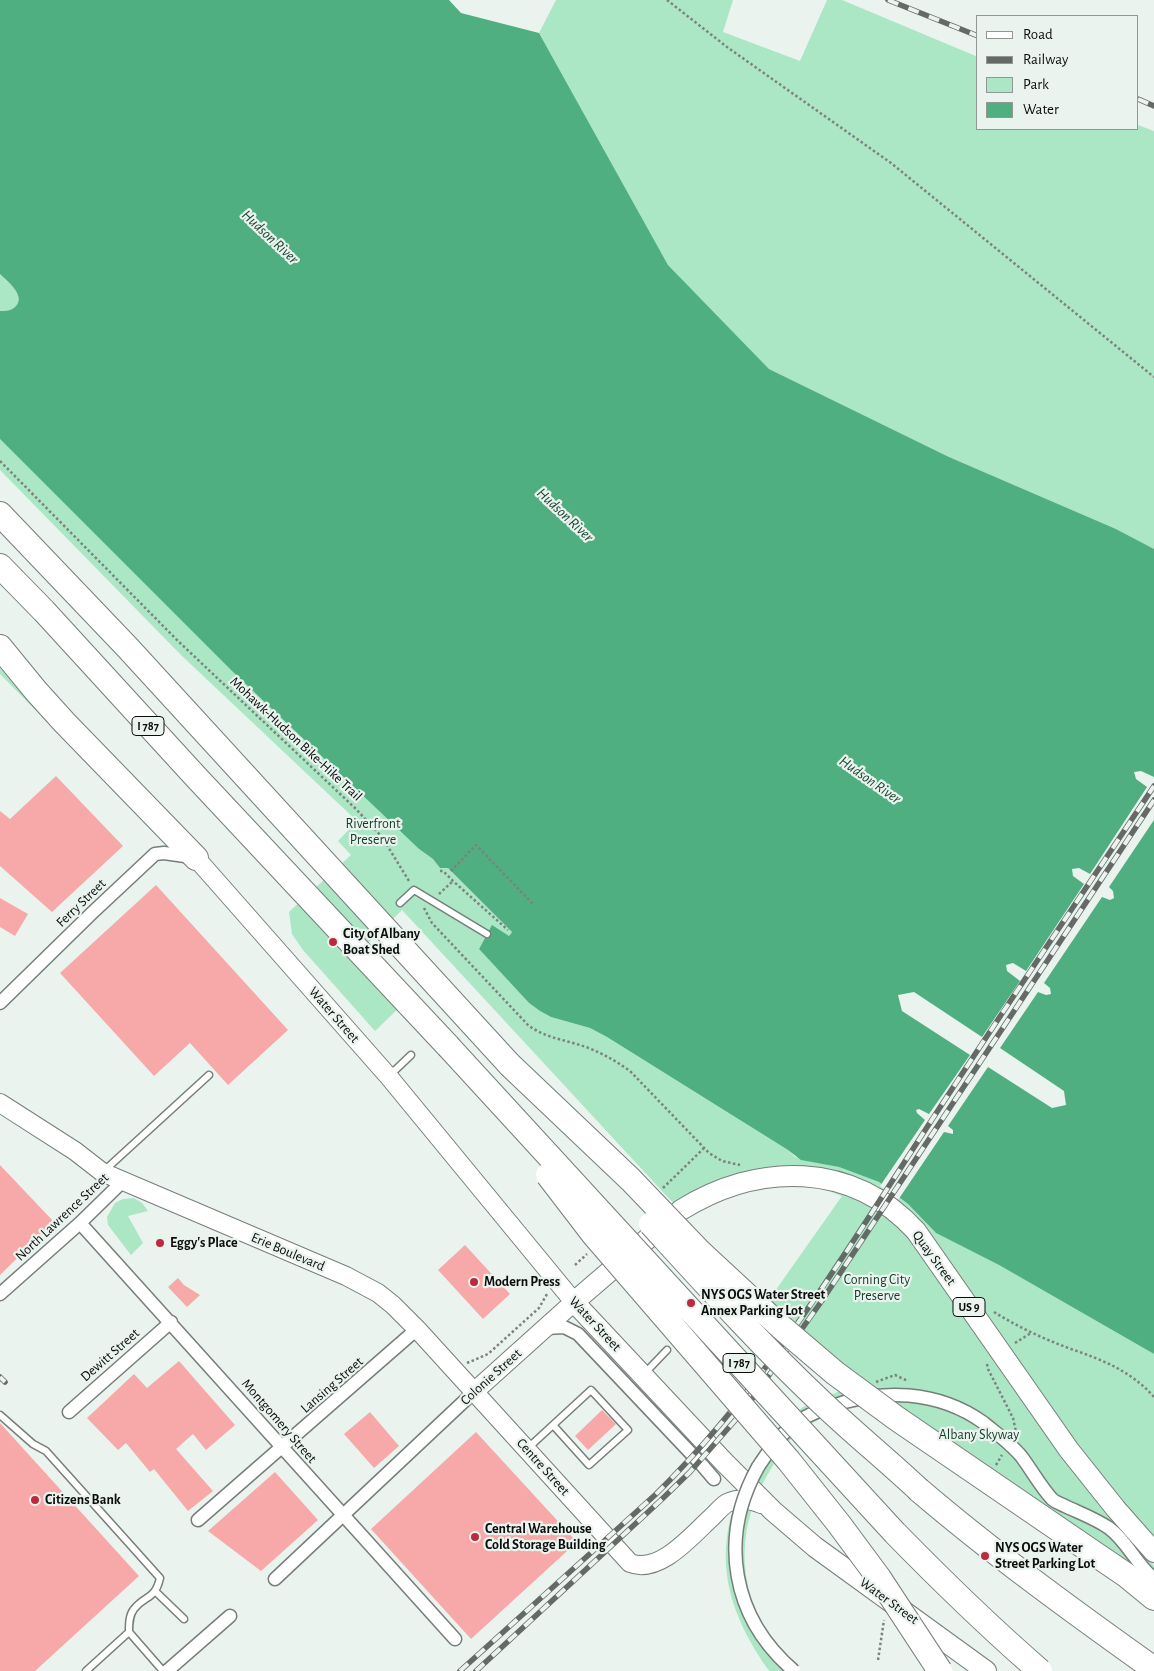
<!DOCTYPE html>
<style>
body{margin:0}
#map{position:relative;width:1154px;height:1671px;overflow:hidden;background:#eaf3ee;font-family:"Alegreya Sans",sans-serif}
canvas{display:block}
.legend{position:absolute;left:976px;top:15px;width:162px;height:115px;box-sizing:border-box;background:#eaf3ee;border:1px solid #919794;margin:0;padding:6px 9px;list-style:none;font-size:15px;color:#0b0d0c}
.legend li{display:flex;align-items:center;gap:10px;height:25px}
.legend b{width:25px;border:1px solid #919794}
</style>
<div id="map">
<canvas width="1154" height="1671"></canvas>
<ul class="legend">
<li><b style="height:6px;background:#fff"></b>Road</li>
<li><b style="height:6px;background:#656a67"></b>Railway</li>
<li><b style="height:14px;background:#abe6c5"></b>Park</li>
<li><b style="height:14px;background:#50af81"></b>Water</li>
</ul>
</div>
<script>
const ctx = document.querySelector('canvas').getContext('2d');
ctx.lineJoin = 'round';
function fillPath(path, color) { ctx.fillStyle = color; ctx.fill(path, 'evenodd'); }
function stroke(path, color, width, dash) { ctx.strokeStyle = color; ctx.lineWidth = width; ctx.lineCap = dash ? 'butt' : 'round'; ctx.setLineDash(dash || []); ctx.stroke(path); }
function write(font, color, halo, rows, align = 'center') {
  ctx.font = font + ' "Alegreya Sans",sans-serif'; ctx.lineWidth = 4.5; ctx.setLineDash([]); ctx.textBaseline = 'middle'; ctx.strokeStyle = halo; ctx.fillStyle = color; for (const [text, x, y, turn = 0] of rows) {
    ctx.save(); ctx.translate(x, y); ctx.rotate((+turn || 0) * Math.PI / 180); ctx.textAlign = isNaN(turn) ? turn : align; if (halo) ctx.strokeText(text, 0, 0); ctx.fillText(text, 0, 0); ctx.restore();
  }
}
fillPath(new Path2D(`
 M556,0H733L723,32L800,61L827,0H842L978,57V129H1138V125L1154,131V549L1116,529L949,457L769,369L668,265L539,33Z
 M0,274C7,281 27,296 15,307C11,311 5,311 0,311Z
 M0,439L233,672L419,849L433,859L440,868H448L512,932L509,936L487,934L479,949L529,1003L540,1011L551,1017L590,1028L607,1037L788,1150L795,1157L839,1167L879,1182L908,1204L936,1233L999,1265L1154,1354V1564L1151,1563L1154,1566V1596L891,1406C874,1406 854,1404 838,1411C822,1417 805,1426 792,1438C783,1446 777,1459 771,1469C737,1522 735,1584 770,1637C780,1651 787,1660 800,1671H770L767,1668C721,1601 712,1545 748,1471C761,1446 781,1420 805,1406C813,1400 824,1398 833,1394C843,1390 851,1385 860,1380L768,1301L842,1196L818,1187L784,1185L745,1192L721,1200L687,1218L402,910L355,956L401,1006L375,1031L303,950L292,934L289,912L351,855L338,841L357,821L181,655L0,470Z
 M0,668L151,828L0,674Z
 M134,1198L142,1203L148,1211L128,1216L143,1243L131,1255L108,1225L107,1217L115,1203L123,1199Z`), '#abe6c5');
fillPath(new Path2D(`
 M0,0H449L461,13L539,33L668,265L769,369L949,457L1116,529L1154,549V1354L999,1265L936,1233L908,1204L879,1182L839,1167L801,1160L788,1150L607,1037L590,1028L551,1017L540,1011L529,1003L479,949L492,925L509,936L512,932L448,868H440L433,859L419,849L233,672L0,439V311C5,311 11,311 15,307C27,296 7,281 0,274Z`), '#50af81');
fillPath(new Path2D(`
 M1141,771L1154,777V820L1109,887L1113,891L1114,898L1110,900L1102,897L1044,983L1050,988L1051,994L1046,995L1038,992L1000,1048L1064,1091L1066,1105L1052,1108L988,1067L948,1126L953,1130V1134L944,1132L898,1200L880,1186L925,1120L917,1113L916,1110L919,1109L929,1114L970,1055L902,1011L898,995L914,992L982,1037L1020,981L1007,971L1006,965L1013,963L1026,971L1084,884L1073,876L1072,869L1079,868L1090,874L1147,787L1136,779L1134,772Z`), '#eaf3ee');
fillPath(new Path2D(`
 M56,776L123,846L52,912L0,866V811L10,819Z
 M156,885L288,1030L228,1085L190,1043L154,1076L60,973Z
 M0,898L28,914L15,936L0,927Z
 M0,1165L54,1222L0,1275Z
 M465,1245L510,1294L483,1319L438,1270Z
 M178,1278L184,1285L200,1295L187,1307L168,1287Z
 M179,1361L235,1425L206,1450L193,1434L176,1449L213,1491L188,1511L154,1469L150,1472L126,1443L118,1450L87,1418L134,1374L147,1388Z
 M602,1410L616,1424L588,1450L575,1436Z
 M370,1412L399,1446L374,1468L344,1434Z
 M0,1423L139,1576L35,1671H0Z
 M476,1432L577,1542L471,1639L371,1529Z
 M275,1472L318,1520L261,1571L208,1531Z`), '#f7a9a9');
const lane = new Path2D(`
 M400,903L414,890L487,934
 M390,1075L411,1055
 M105,1170L209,1075
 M644,1374L667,1350
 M0,1415L33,1444L46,1451L160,1578C155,1600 145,1595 134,1609C129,1615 129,1624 129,1632L86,1671
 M528,1448L591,1390L628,1430L589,1465L553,1425
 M155,1591L184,1619
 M129,1632L163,1671`);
const street = new Path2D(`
 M0,1003L92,913L155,854L164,853L192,857
 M80,1223L455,1639
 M0,1294L80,1223L122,1182
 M546,1328L564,1327L578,1334L702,1465L714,1479
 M69,1412L171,1322
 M758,1467C768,1452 778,1437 792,1426C802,1417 816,1412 829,1407C881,1388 938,1390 984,1423C996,1433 1011,1444 1021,1456C1031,1469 1040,1486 1052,1499C1055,1502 1061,1504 1065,1506C1080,1513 1096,1519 1109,1528C1127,1541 1136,1564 1154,1579
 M198,1520L417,1329
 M275,1579L475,1391
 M167,1671L230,1616`);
const secondary = new Path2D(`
 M196,858L389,1077L574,1302L475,1391
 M0,1103L75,1151L102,1172L346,1276L378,1293L393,1305L417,1329L630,1563C660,1575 693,1534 713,1516C717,1512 722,1506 727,1503C738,1498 750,1499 761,1504`);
const primary = new Path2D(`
 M986,1671L815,1547L773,1511L724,1462L574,1302L681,1210C758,1162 852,1161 916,1231L1069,1450L1116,1509L1154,1552`);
const highway = new Path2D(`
 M0,514L128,648L510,1065
 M0,566L44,611L196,777L448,1046
 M0,647L36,691L64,722L196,858
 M919,1490C994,1554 1074,1612 1154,1669
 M1076,1541L1126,1575L1154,1598`);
stroke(lane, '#777e7a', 9);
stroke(street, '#777e7a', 15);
stroke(secondary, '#777e7a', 20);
stroke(primary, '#777e7a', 22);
stroke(highway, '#777e7a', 26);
stroke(new Path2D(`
 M667,0L727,47L891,163L1154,377
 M0,461L178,641L356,809L382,837L409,881
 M440,871H443L453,881L508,930
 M451,871L476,845L533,904
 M439,894L453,881
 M424,908L432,923L528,1025C545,1038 566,1040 586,1047C602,1053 616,1061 630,1071L709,1153L722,1161L740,1165
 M663,1188L704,1148
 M575,1265L587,1254
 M994,1312C1018,1327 1044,1339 1071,1349C1103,1360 1131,1371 1154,1397
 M1015,1343L1031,1333
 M467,1363L488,1354L539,1308L547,1294
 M987,1364L988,1369L1013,1418L1016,1432
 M876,1382L895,1375L908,1381
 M996,1465L1002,1455
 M878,1660L884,1620`), '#7c827f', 2.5, [2.5, 2.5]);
stroke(lane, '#fff', 6);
stroke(street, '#fff', 12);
stroke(secondary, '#fff', 18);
stroke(primary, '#fff', 20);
stroke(highway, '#fff', 24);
const rail = new Path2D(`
 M888,0L978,36
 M1138,99L1154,106
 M0,1377L5,1382
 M460,1671L655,1495C762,1390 841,1260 922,1135C998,1018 1077,902 1154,786
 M476,1671L660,1501L690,1472L745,1409L821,1302L1154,800`);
stroke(rail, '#656a67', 5.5);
stroke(rail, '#eaf3ee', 4, [11]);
const streetBridge = new Path2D(`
 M758,1467C718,1539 732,1618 794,1671`);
const highwayBridge = new Path2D(`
 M448,1046L895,1533C942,1581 989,1627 1040,1671
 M510,1065L631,1180L699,1251L781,1327L835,1373L896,1418L1076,1541
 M548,1175L594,1235L789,1461L839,1524L879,1578L940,1671
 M651,1224C705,1283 759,1343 817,1398C850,1430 886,1459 919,1490`);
stroke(streetBridge, '#777e7a', 15, []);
stroke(highwayBridge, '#777e7a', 26, []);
stroke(streetBridge, '#fff', 12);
stroke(highwayBridge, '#fff', 24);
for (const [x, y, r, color] of [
 [333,942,5,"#bb2a3d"],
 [160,1243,5,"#bb2a3d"],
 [474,1282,5,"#bb2a3d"],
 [691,1303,5,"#bb2a3d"],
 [35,1500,5,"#bb2a3d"],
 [475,1537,5,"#bb2a3d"],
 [985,1556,5,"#bb2a3d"]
]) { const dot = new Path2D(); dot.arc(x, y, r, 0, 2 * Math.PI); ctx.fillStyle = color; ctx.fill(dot); stroke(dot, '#eaf3ee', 2); }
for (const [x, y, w] of [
 [148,726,32],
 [969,1307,32],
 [739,1363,32]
]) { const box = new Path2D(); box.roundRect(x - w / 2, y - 9.5, w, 19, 4); ctx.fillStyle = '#eaf3ee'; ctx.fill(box); stroke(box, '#0b0d0c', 1); }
write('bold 12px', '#0b0d0c', null, [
 ["I 787",148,726],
 ["US 9",969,1307],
 ["I 787",739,1363]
]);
write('14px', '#0b0d0c', '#eaf3ee', [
 ["Mohawk-Hudson Bike-Hike Trail",296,739,43],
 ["Ferry Street",81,903,-44],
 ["Water Street",334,1015,49],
 ["North Lawrence Street",62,1217,-43],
 ["Erie Boulevard",288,1252,23],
 ["Quay Street",934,1258,54],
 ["Water Street",595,1324,47],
 ["Dewitt Street",110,1355,-41],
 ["Colonie Street",491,1377,-42],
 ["Lansing Street",332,1385,-41],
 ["Montgomery Street",279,1421,49],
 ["Centre Street",543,1467,48],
 ["Water Street",889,1601,36]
]);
write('14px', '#123b28', '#eaf3ee', [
 ["Riverfront",373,824],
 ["Preserve",373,840],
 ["Corning City",877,1280],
 ["Preserve",877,1296],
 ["Albany Skyway",979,1435]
]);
write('bold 14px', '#0b0d0c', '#eaf3ee', [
 ["City of Albany",343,934],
 ["Boat Shed",343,950],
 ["Eggy's Place",170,1243],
 ["Modern Press",484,1282],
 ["NYS OGS Water Street",701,1295],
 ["Annex Parking Lot",701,1311],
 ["Citizens Bank",45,1500],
 ["Central Warehouse",485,1529],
 ["Cold Storage Building",485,1545],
 ["NYS OGS Water",995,1548],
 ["Street Parking Lot",995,1564]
], 'left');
write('italic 15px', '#1c4430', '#eaf3ee', [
 ["Hudson River",270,237,43],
 ["Hudson River",565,515,43],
 ["Hudson River",870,780,35]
]);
</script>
